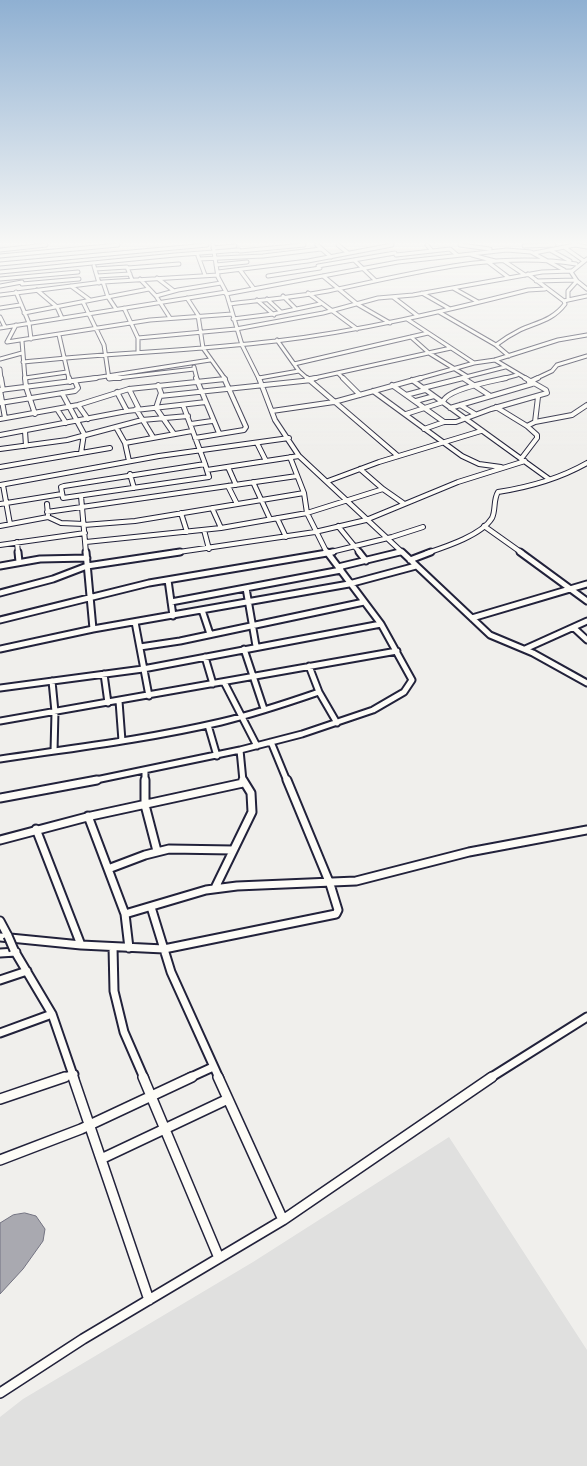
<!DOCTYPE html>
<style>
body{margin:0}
canvas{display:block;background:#f0efec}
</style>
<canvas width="587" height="1466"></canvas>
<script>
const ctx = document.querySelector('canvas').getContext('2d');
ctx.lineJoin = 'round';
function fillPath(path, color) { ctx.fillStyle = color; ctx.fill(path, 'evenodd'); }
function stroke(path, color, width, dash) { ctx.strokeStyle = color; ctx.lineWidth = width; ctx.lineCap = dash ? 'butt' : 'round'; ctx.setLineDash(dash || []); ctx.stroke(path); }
fillPath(new Path2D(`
 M449,1137L587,1350V1466H0V1417L23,1399L253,1262Z`), '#e0e0df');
const water = new Path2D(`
 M25,1213L36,1216L45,1229L43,1241L23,1269L0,1294V1223L13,1215Z`);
fillPath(water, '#a9a9b0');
stroke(water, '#737381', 1);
const minorFar4 = new Path2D(`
 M213,245L218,277L226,292L242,345L259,379
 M317,245L331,257
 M338,245L348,253
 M427,245L432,251
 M460,245L490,249
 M575,245L587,247
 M524,246L554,245
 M564,247L584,261
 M213,248L235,246
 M0,250L46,245
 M550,250L570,261
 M240,251L304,245
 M534,253L575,245
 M175,255L239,250
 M396,255L450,249L457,255
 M472,255L495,261
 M0,256L118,245
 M198,256L205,275
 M199,259L263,256L321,249
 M587,259L571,272L577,281L587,289
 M354,260L375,280
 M504,261L525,275
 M488,262L508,277
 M0,264L207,245
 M216,265L247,262
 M94,266L99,283
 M318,266L395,253
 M128,268L179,264
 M95,269L127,267L132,280
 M240,270L254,289
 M0,272L175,255
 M218,272L308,261L392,245
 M528,274L564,301
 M97,276L130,274
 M268,276L320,268
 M323,276L357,304L390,323
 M157,278L174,291
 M0,279L78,272
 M140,279L156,296L170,318
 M536,281L576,280
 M103,282L108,297L116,309
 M22,284L79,279
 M0,286L22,282
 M71,286L90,300
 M453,288L478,302
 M37,290L57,307L62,318
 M16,292L29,323L31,339
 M308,293L357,329
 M422,293L450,309
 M226,294L398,262L507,250L531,252L564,270
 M0,295L103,282L218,275
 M156,296L178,290L221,283
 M283,296L296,309
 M393,297L418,316
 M187,298L198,315L203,348L225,379
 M267,299L281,312
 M257,300L274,315
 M568,300L587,296
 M83,302L104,345L109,379L194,369
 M230,304C262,300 296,297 328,291C408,275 494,250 576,264
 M0,308L20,305
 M124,308L138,338V352
 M439,312L496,345L509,356
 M24,313L149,289
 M0,317L5,327
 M233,319L273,314L320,304
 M407,319L474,363
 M16,325L7,342L150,320L232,314
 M0,328L226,292
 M59,335L69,379
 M411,337L429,353L468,377
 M138,338L236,329L323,313L378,298L413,295L542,272L571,271
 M22,341L25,379
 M496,345C504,339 512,334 520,330C538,322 553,320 565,304L564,301L568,300V291L577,281
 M0,359L22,353
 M495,360L527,379
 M23,362C107,353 192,351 276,341C361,331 445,311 528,290L545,289
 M294,364L428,333
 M194,367L197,379
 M0,369L1,379
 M299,371L308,379
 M338,373L344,379
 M25,378L67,372
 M259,378L299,371L277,340
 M88,379L210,360
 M310,379L451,348
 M417,379L474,363L495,360L558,340L587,335
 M458,379L505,367
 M502,379L517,375
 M535,379L552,371L557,365L587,356`);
const minorFar3 = new Path2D(`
 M1,378L3,390
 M25,378L26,387L35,414
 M69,378L70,382
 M109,378H120
 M196,378L219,433
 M259,378L275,420L299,456L403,553
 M307,378L398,456
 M343,378L360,395
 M463,378L489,395
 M310,379L316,378
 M412,380L549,479
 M529,382L538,378
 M158,385L161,393L156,408L174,434
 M392,385L444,422
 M423,388L463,378
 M129,389L139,409
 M0,390L96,378
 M0,390L5,418
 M373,391L462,456L479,464L501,467
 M117,392L127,411
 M62,393L84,434L81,453
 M406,395L425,390
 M160,396L312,380
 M416,401L434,396
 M0,403L75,391L78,388L75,381
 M78,405L88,419
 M183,405L205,464
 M460,405L475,414
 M496,407L527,426L537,435V438L521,459
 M450,408L532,384
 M57,409L66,423
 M136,409L153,437
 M272,411L334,402L421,378
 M406,414L443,402C446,389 493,381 506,378
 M0,419L78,405L129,389L225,379
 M535,422L572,415L587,405
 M191,424L212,421
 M527,426L535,422L538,397
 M116,427L125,443
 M424,429L444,422H456L491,409L547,393L546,390L525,378
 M25,431L26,446
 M0,435L127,411L206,402
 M195,438L244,430L246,427L224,378
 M257,443L266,461
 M0,449L67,440L142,420L188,416
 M290,457L304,493L307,513L327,553
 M129,461L125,443L192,431
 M205,464L209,477L63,498L61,487L64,486Z
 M0,467L110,448
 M228,467L236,485
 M207,470L299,456
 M130,474L134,488
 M328,481L379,462L481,431
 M253,482L270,519
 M0,485L159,456L289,438
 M3,485L10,524
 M228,486L237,504
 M383,489L403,503
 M81,496L86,553
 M0,504L62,494
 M47,504L48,515
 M212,508L221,528
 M47,512L297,476
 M181,513L187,532
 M277,518L286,537
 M84,525L135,521L304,493
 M0,526L48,517L61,523L84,524
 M338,526L360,553
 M484,526L522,553
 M204,530L209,549
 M17,542L18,553
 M86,542L221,528L307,513L383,489L360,469
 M0,545L85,533
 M172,553L315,532L366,520L458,482L525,461
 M327,553L392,537L423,527
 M395,553L401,552
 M427,553C445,547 482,535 492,518C496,510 493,500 498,492C530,487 559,479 587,463`);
const minorFar2 = new Path2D(`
 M18,552L19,562
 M86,552L93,629
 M359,552L366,561
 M402,552L490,635L533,653L587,683
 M520,552L587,601
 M410,560L431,552
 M0,566L40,559L87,558
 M338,567L400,552
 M168,580L173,616
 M246,588L256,646
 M0,593L53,579L87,566L180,552
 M171,602L341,570
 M202,610L210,634
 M472,618L587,584
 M0,620L149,583L333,552
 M135,622L149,696
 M574,628L587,640
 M140,647L180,641L364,602
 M0,649L93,629L349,584L416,566
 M244,649L264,709
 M525,649L587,621
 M205,657L213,684
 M104,674L108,703
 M52,681L55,712L54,751
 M224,682L257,746
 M0,688L143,669L381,624
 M319,692L337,723
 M119,701L122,741
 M0,721L397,651
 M208,725L217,756
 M271,742L287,781
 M240,750L243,781
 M0,759C74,748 148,739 221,722C254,714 287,703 319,692L309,666
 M145,771V781
 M91,781L240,750L302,734L373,710L404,692L412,680L381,624L327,552`);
const minorFar1 = new Path2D(`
 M145,780V805L157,851
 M0,798L97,780
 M88,816L125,914L129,948
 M36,829L81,945
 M0,840L91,816L243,783
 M108,869L145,855L169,849L233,850
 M215,888L252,812L251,793L243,780
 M151,907L171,972L219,1078
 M125,914L206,890L237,886L356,881L469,852L587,830
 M0,921L8,936
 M0,937L81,945L164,949L336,914L338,910L330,884L287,780
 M113,947L114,991L124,1032L144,1078
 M14,950L52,1014L74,1078
 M0,953L16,952
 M0,980L27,971
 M0,1033L52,1014
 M61,1078L74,1074
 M189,1078L213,1067
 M490,1078L587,1017`);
const minor = new Path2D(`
 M73,1077L149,1300
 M143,1077L219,1258
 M218,1077L283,1220
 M0,1099L65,1077
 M101,1159L228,1099
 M0,1160L81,1129L192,1077
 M0,1393L83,1339L283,1220L492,1077`);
stroke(minorFar4, '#22223b', 5);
stroke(minorFar3, '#22223b', 6);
stroke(minorFar2, '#22223b', 9);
stroke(minorFar1, '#22223b', 11);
stroke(minor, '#22223b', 12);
stroke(minorFar4, '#fdfcf7', 3);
stroke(minorFar3, '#fdfcf7', 4);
stroke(minorFar2, '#fdfcf7', 5);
stroke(minorFar1, '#fdfcf7', 7);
stroke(minor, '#fdfcf7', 9);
const minorBridge = new Path2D(`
 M8,936L14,950`);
stroke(minorBridge, '#22223b', 11, []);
stroke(minorBridge, '#fdfcf7', 7);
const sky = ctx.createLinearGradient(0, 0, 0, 450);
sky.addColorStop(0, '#8fb0d2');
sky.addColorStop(0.54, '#f8f8f6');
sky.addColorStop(1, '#f8f8f600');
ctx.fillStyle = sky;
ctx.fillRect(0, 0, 587, 450);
</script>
